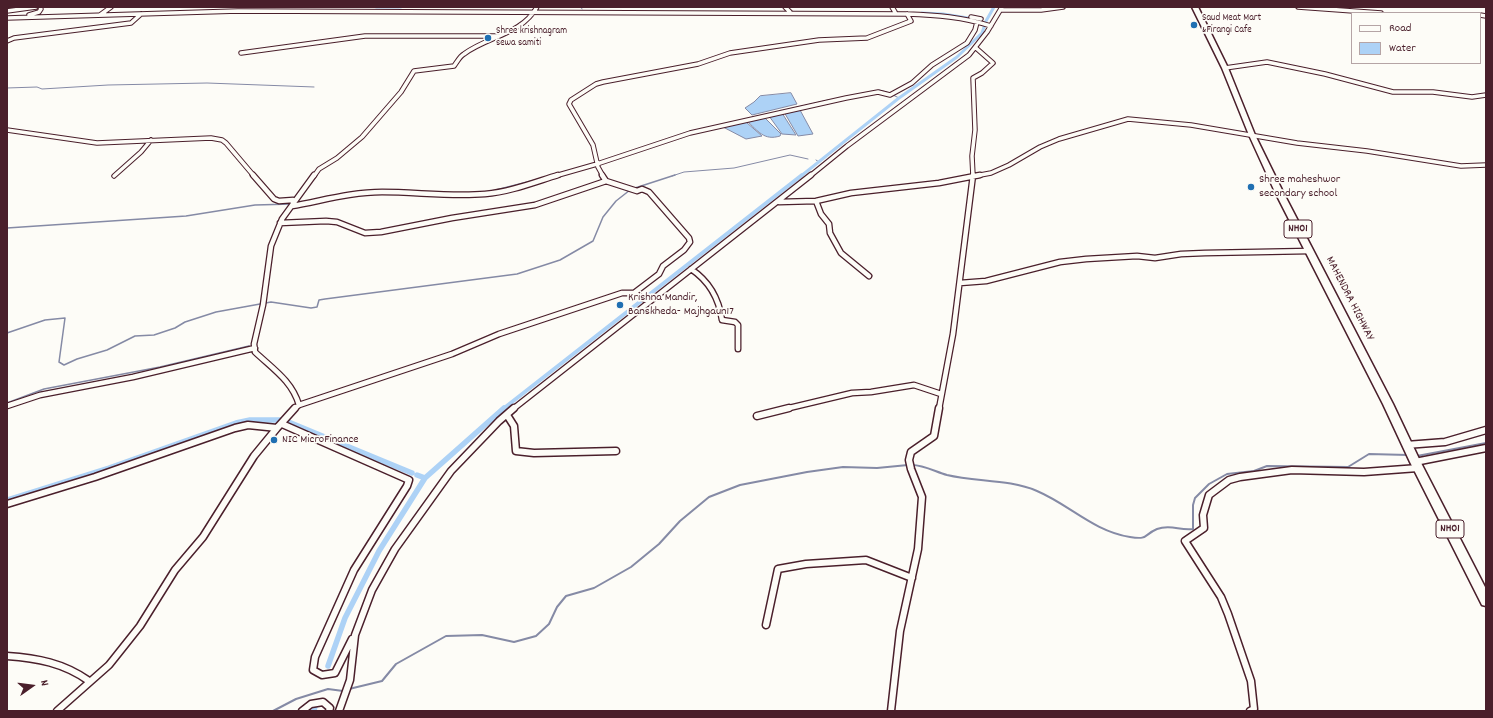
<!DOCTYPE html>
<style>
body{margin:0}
#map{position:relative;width:1493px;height:718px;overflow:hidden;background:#fdfcf7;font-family:Dekko,sans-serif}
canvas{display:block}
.frame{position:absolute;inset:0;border:8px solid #4a1f2b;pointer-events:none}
.legend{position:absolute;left:1351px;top:12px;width:130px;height:52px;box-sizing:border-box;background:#fdfcf7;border:1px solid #b5a4a5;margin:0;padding:5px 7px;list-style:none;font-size:12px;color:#4a1f2b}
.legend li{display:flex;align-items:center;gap:8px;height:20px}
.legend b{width:20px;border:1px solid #b5a4a5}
.north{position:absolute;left:12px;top:666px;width:40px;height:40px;-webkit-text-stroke:3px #fdfcf7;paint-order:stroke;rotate:76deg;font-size:11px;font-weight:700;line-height:16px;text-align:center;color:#4a1f2b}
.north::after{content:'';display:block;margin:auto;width:14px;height:18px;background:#4a1f2b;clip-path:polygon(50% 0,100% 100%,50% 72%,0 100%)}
</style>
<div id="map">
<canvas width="1493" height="718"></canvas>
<div class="frame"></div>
<ul class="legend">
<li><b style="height:5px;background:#fdfcf7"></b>Road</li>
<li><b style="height:11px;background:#add2f6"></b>Water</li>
</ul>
<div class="north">N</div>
</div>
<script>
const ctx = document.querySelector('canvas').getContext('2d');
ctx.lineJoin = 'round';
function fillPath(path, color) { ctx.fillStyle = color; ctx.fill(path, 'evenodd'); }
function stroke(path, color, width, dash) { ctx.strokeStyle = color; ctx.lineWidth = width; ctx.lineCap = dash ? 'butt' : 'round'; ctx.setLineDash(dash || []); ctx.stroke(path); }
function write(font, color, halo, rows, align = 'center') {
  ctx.font = font + ' Dekko,sans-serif'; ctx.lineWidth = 3.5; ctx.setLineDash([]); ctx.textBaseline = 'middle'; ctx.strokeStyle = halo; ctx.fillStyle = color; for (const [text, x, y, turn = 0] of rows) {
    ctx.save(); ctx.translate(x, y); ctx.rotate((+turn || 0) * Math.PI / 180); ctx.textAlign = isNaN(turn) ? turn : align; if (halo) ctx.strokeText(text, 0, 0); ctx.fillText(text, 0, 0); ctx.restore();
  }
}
const water = new Path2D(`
 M791,93L797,104L752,115L745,108L754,102L760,96Z
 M800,110L813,134L798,136L784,112Z
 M782,113L796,135L782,134L769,116Z
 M764,117L781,134L780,136C764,141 758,131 747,121Z
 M746,122L762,136L746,139L723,127Z`);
fillPath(water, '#add2f6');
stroke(water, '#858aa5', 1);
stroke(new Path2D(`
 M581,7L582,9
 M989,7L993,8
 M7,88L37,87L42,89L108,85L207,83L314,87
 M879,90L887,92
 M893,95L899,98
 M742,120L828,100
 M816,160L819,162
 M672,176L684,172L734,168L790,155L808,159`), '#858aa5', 1);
stroke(new Path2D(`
 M635,188L675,175
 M496,190L539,179
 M7,228L186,216L255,205L292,204
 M7,333L45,320L65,318L59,362L64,365L77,359L107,350L135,336L154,335L175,328L185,322L216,312L271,302L311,308L317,307L319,300L325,299L517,274L560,260L593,241L603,217L616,201L630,190
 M7,403L44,389L160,367L249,346`), '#858aa5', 1.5);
stroke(new Path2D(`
 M1417,456L1486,443
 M912,465C924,465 936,472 947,475C976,482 1009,479 1037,491C1070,505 1093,531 1130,537C1149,540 1143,535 1157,529C1171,524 1180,531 1193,529V505L1195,498L1209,484L1227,474L1254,471L1267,466L1348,467L1369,454L1408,455
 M349,689L382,681L396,664L446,636L482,635L514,642L536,636L549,624L557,607L566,596L594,588L631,567L659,544L680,521L709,497L740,485L807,472L843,467L877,468L908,465
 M273,711L296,699L328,689L343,691`), '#858aa5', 2);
stroke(new Path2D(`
 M376,10H401
 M922,13L943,14L974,19
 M801,176L899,98L957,57L982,33L986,21L994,7`), '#add2f6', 3);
stroke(new Path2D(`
 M503,409L802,175`), '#add2f6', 4);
stroke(new Path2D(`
 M286,421L412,473
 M417,475L425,478
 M7,500L109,468L236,423L250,420H281
 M328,666L345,618L379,551L425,478L504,408
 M314,711L315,706`), '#add2f6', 5.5);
const minorFar2 = new Path2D(`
 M785,7L790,12
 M892,7L895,12
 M1298,7L1381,13
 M1001,10H1041L1063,7
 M7,11L36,7
 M29,15L39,12L41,9L40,7
 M100,15L111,7
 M1480,15L1486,16
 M971,17L981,19
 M7,18L238,11L907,14C936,15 963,17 991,26
 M7,41L14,38L131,23L141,14
 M241,53L365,36H499
 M1225,68L1267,62L1325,74L1393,92H1433L1472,97L1486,95
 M7,130L97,143L211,138L222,140L226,143L254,176
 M114,176L141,152L151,140
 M314,176L319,169L337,158L362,137L401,92L414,71L454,66C457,62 460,56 464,54C488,36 521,35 537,7
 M555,176L597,164L690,133L846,98L878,92L890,95L912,83L932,65L967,43L975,30L977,22
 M603,176L598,167L593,145L569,104L571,100L596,84L603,82L698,64L730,53L819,40L867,38L911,21L907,14
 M810,176L847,146L969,55L987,32L1002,7
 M973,176L972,156L975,130L973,78L982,73L993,63L976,48
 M975,176L991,173L1009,165L1040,147L1059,139L1128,119L1191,125L1297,143L1367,151L1461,166L1486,165`);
const minorFar1 = new Path2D(`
 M253,175L274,199L279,201L293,200V203
 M602,175L606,181L637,191L642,189L649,192L689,238L690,242L684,250L663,266L659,274L634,293
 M816,201L821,214L829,224L830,233L841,253L869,276
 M779,202L816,201L851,193L939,183L980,175
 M292,206C321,201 352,192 382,192C416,192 451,197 485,194C510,192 535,182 558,175
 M280,223L326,221L337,222L365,233L381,232L452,218L535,205L606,181
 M691,269C709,281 719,299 722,320L735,322L738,325V349
 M960,283L986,281L1060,262L1086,259L1137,256L1155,258L1181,254L1205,253L1310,251
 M299,405L452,354L499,334L622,293H634L649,302
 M7,406L40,395L133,377L255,348
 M294,409L299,405C292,381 273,369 255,352L254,344L263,305L271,246L282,219L314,175
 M513,409L811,175
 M785,409L852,393L871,392L914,385L941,394
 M939,409L953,334L973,175`);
const minor = new Path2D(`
 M507,415L514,426L516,451L534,453L616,451
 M757,416L789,408
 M282,424L409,480L407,486L354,570L315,657L313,670L322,675L335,673L352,639
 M1406,445L1445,442L1486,430
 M1415,462L1486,448
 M7,504L95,477L235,428L248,425L277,428L295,408
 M766,625L778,569L806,564L866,560L912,578
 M7,656C37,658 64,663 89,681
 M57,711L109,665L140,626L175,570L203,537L254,456L277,428
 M302,711L311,704L323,702L330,708L329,711
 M339,711L350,680L355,635L372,590L395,549L451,471L499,421L514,408
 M891,711L900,631L918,549L922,497L911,469L909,460L911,452L934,436L939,408
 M1250,711L1254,709L1251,681L1228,614L1221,597L1185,541L1204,528L1203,515L1209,495L1229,480L1240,477L1292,470L1364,472L1418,468`);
const trunk = new Path2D(`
 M1192,7H1198L1228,68L1255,135L1283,192L1393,404L1420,461L1486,589V606L1482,605L1410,462L1383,404L1275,192L1249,135L1222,68Z`);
stroke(minorFar2, '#4a1f2b', 5.5);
stroke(minorFar1, '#4a1f2b', 7);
stroke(minor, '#4a1f2b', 9);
stroke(trunk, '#4a1f2b', 3);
stroke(minorFar2, '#fdfcf7', 3.5);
stroke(minorFar1, '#fdfcf7', 4.5);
stroke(minor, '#fdfcf7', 6);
fillPath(trunk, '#fdfcf7');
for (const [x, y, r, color] of [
 [1194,25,4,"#1f6fb2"],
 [488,38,4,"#1f6fb2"],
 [1251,187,4,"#1f6fb2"],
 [620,305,4,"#1f6fb2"],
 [274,440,4,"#1f6fb2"]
]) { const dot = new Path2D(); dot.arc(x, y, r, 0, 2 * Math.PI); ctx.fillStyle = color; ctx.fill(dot); stroke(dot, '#fdfcf7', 1.5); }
write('10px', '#4a1f2b', '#fdfcf7', [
 ["Saud Meat Mart",1202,19],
 ["&Firangi Cafe",1202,31],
 ["Shree krishnagram",496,32],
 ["sewa samiti",496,44]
], 'left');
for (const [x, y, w] of [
 [1298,229,28],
 [1450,529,28]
]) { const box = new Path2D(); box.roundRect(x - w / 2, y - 9, w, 18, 3); ctx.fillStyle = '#fdfcf7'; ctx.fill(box); stroke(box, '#4a1f2b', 1); }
write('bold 11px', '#4a1f2b', null, [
 ["NH01",1298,229],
 ["NH01",1450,529]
]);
write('12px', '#4a1f2b', '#fdfcf7', [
 ["Shree maheshwor",1259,180],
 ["secondary school",1259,194],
 ["Krishna Mandir,",628,298],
 ["Banskheda- Majhgaun17",628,312],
 ["NIC MicroFinance",282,440]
], 'left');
write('12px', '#4a1f2b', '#fdfcf7', [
 ["MAHENDRA HIGHWAY",1349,299,63]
]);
</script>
